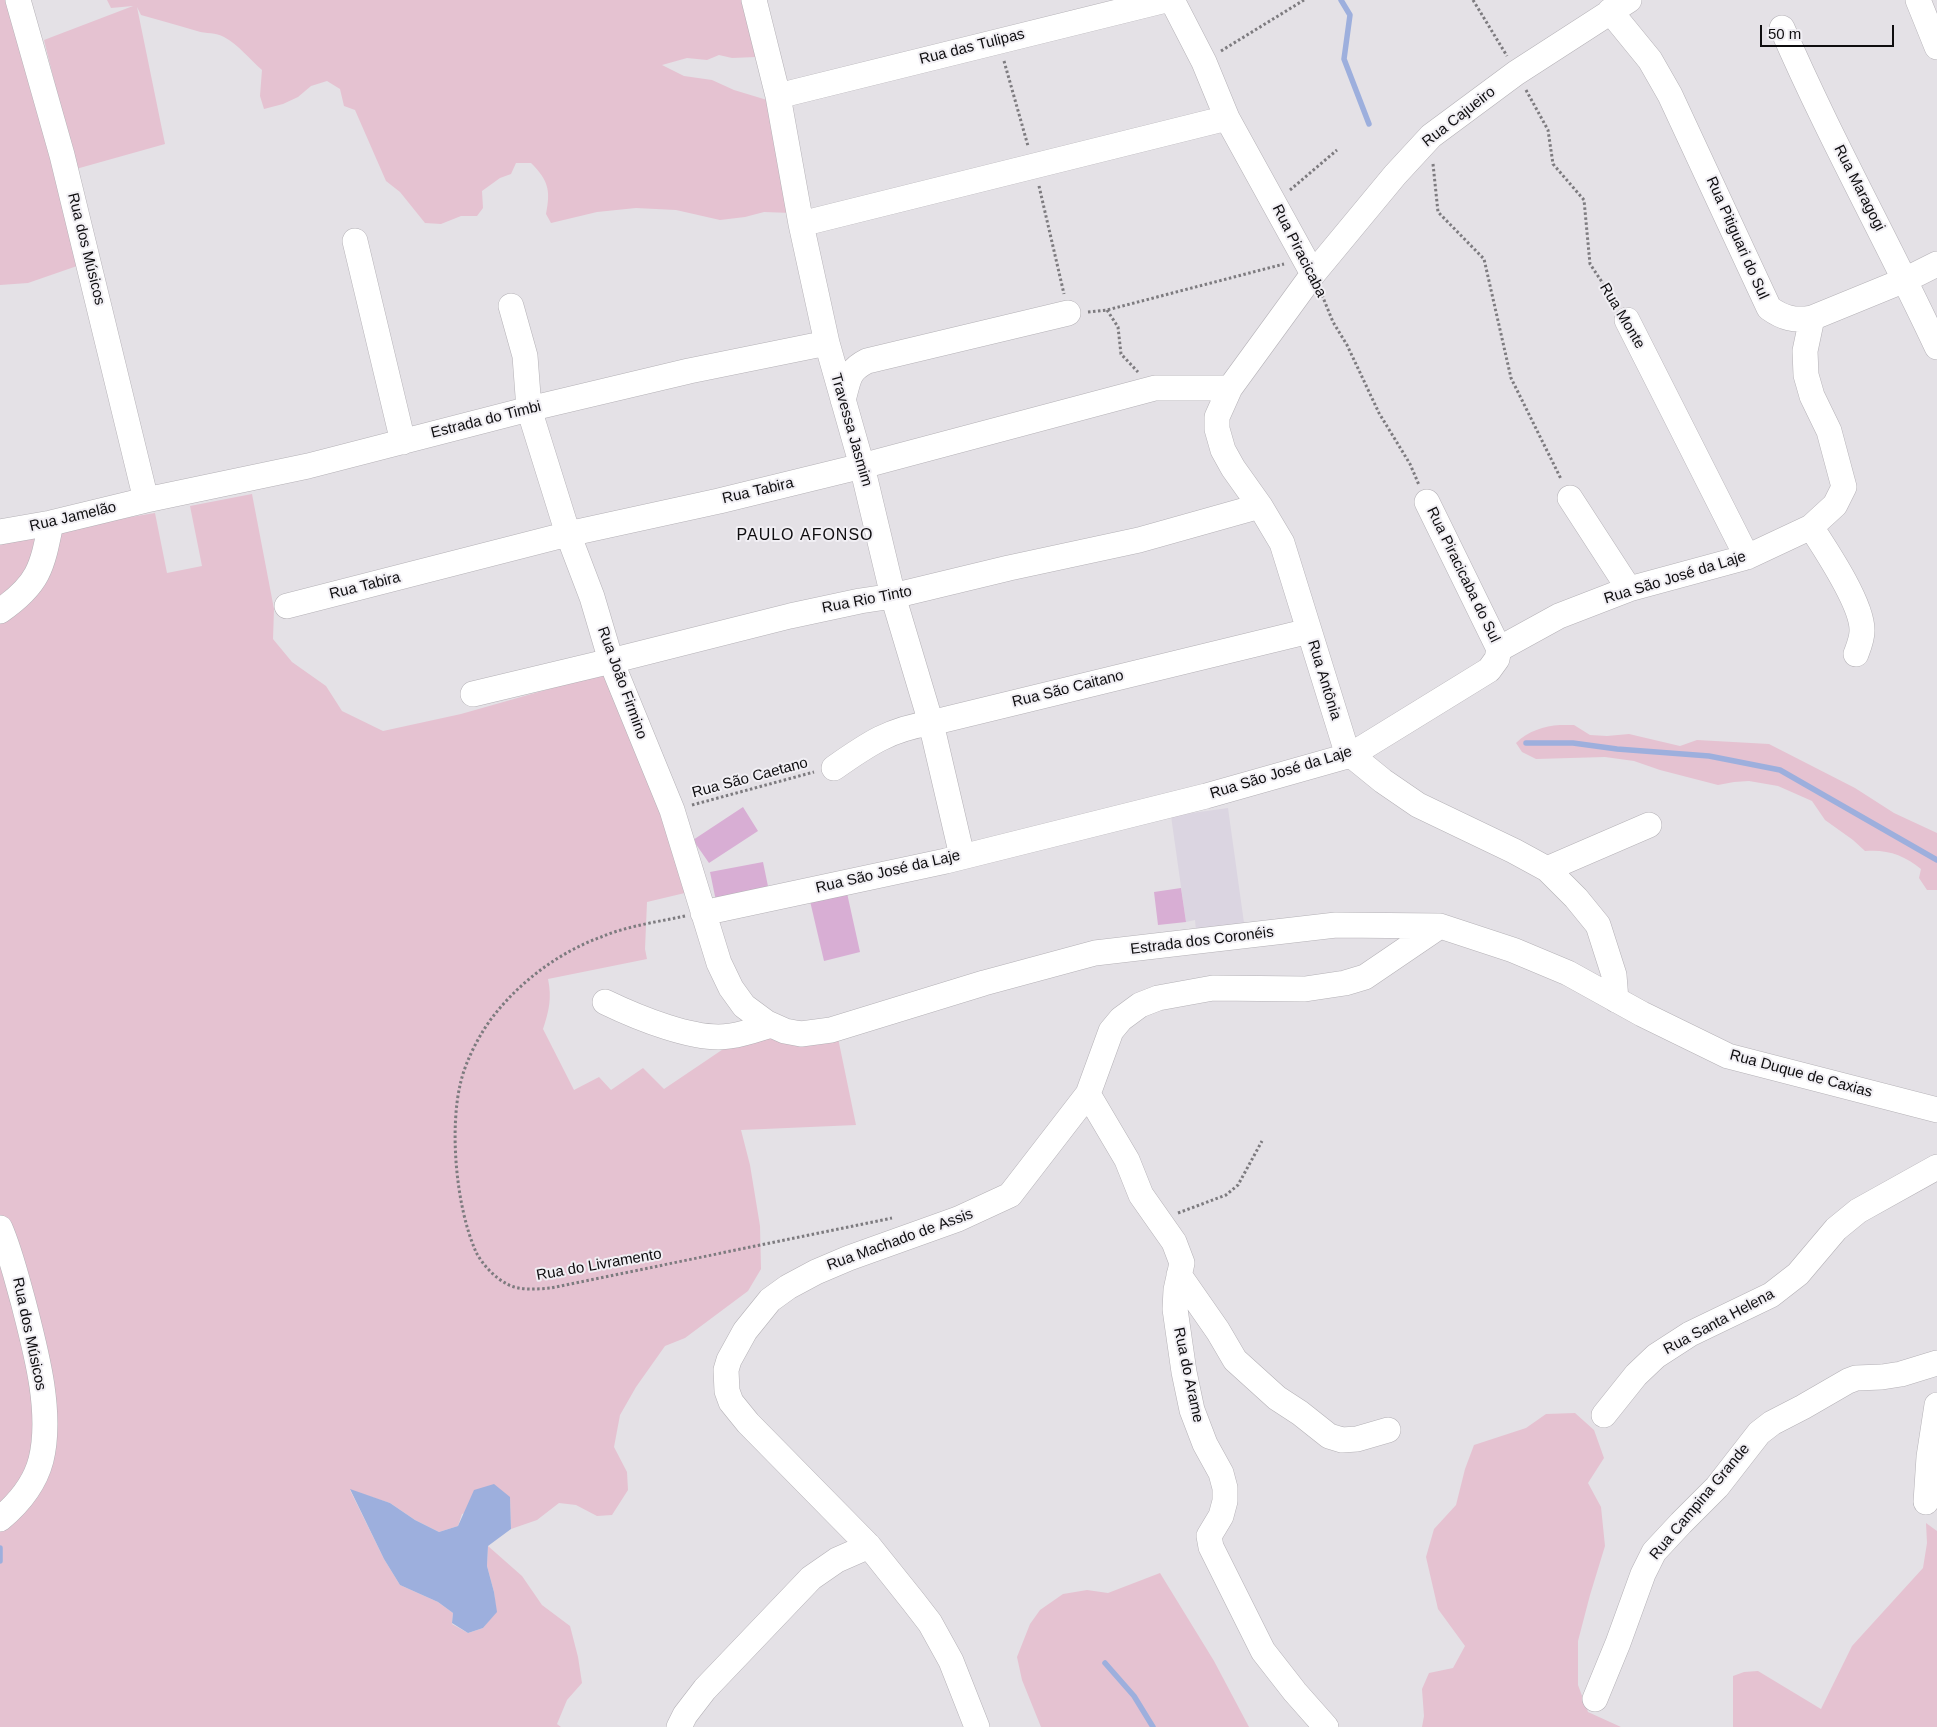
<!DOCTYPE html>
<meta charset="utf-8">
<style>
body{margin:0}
#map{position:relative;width:1937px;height:1727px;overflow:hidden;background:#e4e1e6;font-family:Arial,sans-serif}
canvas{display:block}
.scale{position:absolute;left:1760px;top:25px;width:134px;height:22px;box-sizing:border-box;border:2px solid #0e0d0f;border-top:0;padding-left:6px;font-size:15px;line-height:18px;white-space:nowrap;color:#0e0d0f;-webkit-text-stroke:4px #f1eff4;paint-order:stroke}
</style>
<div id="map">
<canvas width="1937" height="1727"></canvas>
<div class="scale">50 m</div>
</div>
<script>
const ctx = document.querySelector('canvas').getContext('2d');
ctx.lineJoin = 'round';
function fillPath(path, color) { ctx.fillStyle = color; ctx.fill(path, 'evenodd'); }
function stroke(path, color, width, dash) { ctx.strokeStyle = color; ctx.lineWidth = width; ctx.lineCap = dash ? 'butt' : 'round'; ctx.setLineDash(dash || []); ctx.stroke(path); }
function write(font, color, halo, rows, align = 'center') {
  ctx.font = font + ' Arial,sans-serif'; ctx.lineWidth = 4; ctx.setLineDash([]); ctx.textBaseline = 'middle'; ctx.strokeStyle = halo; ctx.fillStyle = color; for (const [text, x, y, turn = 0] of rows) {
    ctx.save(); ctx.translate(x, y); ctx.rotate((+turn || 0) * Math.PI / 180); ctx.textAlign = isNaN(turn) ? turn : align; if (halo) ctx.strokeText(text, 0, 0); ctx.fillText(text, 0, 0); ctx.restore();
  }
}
fillPath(new Path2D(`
 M1228,808L1244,923L1196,930L1195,920L1186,922L1171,816Z`), '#dbd5e1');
fillPath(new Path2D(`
 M0,0H11L77,266L28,283L0,285Z
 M107,0H743L756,57L732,58L719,55L707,60L687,58L662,65L684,76L712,80L734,90L767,100L792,213L764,212L745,217L720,220L676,210L636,208L597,212L551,223L546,214C551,190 548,180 531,163H516L511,174L500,178L482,191L483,208L477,216H461L441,224L425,223L400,192L386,181L355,110L344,106L340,89L327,81L311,86L298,97L283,104L264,109L260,96L262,70C249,59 239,45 224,37C216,32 206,34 197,31C179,26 160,20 141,15L137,7L165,144L76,169L44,40L133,6L111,8Z
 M252,494L274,609L273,639L292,662L326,686L342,711L383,731L461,714L609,672L689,892L647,902L645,949L647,959L548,979C552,998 549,1011 543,1029L574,1090L599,1077L611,1090L643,1068L664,1089L753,1029L838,1038L856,1125L741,1130L750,1165L760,1226L761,1269L748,1291L685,1338L665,1346L636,1387L620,1415L614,1447L627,1472L628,1490L612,1515L597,1516L576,1505L559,1503L537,1520L511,1529L510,1497L462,1514L458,1526L439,1532L415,1520L390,1503L350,1490L384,1559L400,1585L438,1602L453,1613L452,1624L468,1633L483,1628L496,1612L494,1592L487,1566L488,1546L522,1576L542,1605L570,1626L578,1657L582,1683L567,1700L557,1724L561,1727H0V1524L49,1450L0,1219V619L58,529L155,513L167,573L202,566L190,506Z
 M39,533L34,567L0,602V541Z
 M1560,725H1574L1590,735L1607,736L1629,734L1680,746L1697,740L1769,744L1855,788L1894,813L1937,833V890H1927L1919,878L1921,869C1904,855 1887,849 1865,851L1853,840L1825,820L1812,801L1778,786L1749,781L1734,782L1718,785L1660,770L1634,761L1605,757L1536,759L1522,752L1516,743C1528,731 1544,726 1560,725Z
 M0,1250L28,1349L36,1450L24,1478L0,1510Z
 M1575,1413L1594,1430L1604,1458L1588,1483L1601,1507L1605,1546L1590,1595L1578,1641V1685L1588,1712L1621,1727H1422L1424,1716L1422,1689L1429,1673L1453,1668L1465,1646L1438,1609L1426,1557L1434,1529L1456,1505L1465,1469L1474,1445L1526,1428L1546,1414Z
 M1926,1523L1937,1531V1727H1733V1676L1744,1672L1758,1671L1821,1709L1852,1646L1923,1568L1927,1543Z
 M1160,1573L1214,1661L1249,1727H1041L1022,1680L1017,1657L1030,1624L1040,1610L1063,1594L1087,1590L1108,1593Z`), '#e5c2d1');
fillPath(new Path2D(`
 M494,1484L510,1497L511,1529L488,1546L487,1566L494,1592L497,1612L483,1628L468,1633L452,1623L453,1613L438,1602L400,1585L384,1559L350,1489L390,1503L415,1520L439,1532L458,1526L474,1490Z`), '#9dafdd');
stroke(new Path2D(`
 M1341,0L1350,15L1344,59L1369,124
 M1526,743H1573L1617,749L1709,756L1780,770L1937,860
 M0,1548V1561
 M1105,1663L1134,1696L1153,1727`), '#9dafdd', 5.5);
fillPath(new Path2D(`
 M743,807L758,831L709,863L693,840Z
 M763,862L769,891L716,901L710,872Z
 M1181,888L1186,922L1158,925L1154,892Z
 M847,893L860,952L824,961L810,901Z`), '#d8aed4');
const minor = new Path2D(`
 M18,0L62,155L146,500
 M754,0L778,96L801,224L827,343L862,466L893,596L931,723L962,856
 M1172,0L1204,62L1227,118L1313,274
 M1918,0L1937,47
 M1610,11L1650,60L1670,95L1769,308C1783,318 1794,321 1812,318L1905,280L1937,264
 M1782,28C1829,137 1887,240 1937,347
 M778,96L1166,0
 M801,224L1227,118
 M355,241L403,442
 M511,306L525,356L529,409L568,534L592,597L611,661L672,810L719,963L731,988L744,1006L767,1023L785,1031L801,1034L831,1030L984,983L1095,953L1336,925L1440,926L1513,950L1568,973L1642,1014L1728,1056L1937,1110
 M1627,320L1747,557
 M843,400C849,380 847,371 867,361L1068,313
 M1570,498L1629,589
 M1427,502L1499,649
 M1811,527C1826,550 1863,605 1862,631C1862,639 1859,646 1856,654
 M0,532L51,523L146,500L308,466L529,409L689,371L827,343
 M287,606L568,534L719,501L862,466L1155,388H1230
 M0,611C39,584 42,568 51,523
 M473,694L611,661L790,616L860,601L893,596L1009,568L1139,540L1260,506
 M834,768C868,744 890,729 931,723L1309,631
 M1547,869L1649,825
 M703,913L946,861L1206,796L1351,755L1489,670L1497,659L1499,649L1559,616L1629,589L1747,557L1811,527L1835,505L1844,487L1829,431L1812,396L1806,375L1805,351L1812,318
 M1616,1000L1614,975L1598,925L1576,898L1547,869L1514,851L1418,805L1383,781L1351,755L1345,746L1282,543L1260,506L1233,468L1223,450L1217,429V417L1230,388L1313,274L1395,175L1431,136L1516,73L1629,0
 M605,1002C636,1017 696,1042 730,1036C744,1034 758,1029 771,1025
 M1088,1094L1127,1160L1141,1195L1174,1242L1182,1263L1176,1290L1175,1309L1184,1372L1192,1410L1205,1444L1221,1473L1225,1488V1501L1221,1516L1209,1536L1211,1547L1263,1651L1295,1692L1326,1727
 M0,1228C10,1251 16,1276 23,1301C35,1348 53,1411 41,1460C35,1483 18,1504 0,1519
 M1179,1275L1218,1331L1235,1360L1277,1398L1300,1413L1329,1436L1342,1440L1357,1439L1388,1430
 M1604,1415L1636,1375L1656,1356L1690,1334L1771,1295L1798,1274L1836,1229L1858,1211L1937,1167
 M1926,1502L1929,1457L1937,1405
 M1595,1699L1618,1643L1643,1574L1654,1552L1681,1523L1717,1487L1759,1433L1772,1423L1803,1407L1848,1381L1856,1378L1882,1377L1901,1374L1937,1363
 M679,1727L685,1715L705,1689L811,1578L837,1560L869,1546
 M977,1727L951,1661L930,1623L913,1601L869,1546L748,1423L731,1402L727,1391L726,1370L729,1360L745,1331L770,1300L788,1287L816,1272L849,1258L958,1219L1010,1195L1088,1094L1111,1031L1121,1019L1140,1005L1158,998L1213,988L1305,989L1345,983L1365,977L1440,926`);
stroke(minor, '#b4b1b6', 26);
stroke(new Path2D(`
 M1473,0L1507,56
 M1221,51L1304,0
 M1004,61L1028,146
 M1526,90L1548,130L1553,164L1584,200L1590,264L1616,303
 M1433,164L1438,212L1484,259L1511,378L1561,479
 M1039,186L1064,294
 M1290,190L1337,150
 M1322,295L1333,322L1347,345L1379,413L1410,464L1419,485
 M1107,310L1118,327L1121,354L1138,372
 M1088,312L1107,310L1284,264
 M692,805L814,772
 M685,916C657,922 627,926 601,937C560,952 522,980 495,1014C481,1031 466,1060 461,1081C449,1128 456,1207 476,1252C482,1264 495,1278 507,1284C519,1291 537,1289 551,1288L892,1218
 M1178,1213L1226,1195L1238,1185L1262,1141`), '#7d7b7f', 3, [2.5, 2.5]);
stroke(minor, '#fff', 25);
write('15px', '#0e0d0f', '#f1eff4', [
 ["Rua das Tulipas",972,47,-14],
 ["Rua Cajueiro",1459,117,-38],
 ["Rua Maragogi",1859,188,63],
 ["Rua Pitiguari do Sul",1737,238,66],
 ["Rua dos Músicos",86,249,76],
 ["Rua Piracicaba",1299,251,63],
 ["Rua Monte",1622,316,59],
 ["Estrada do Timbi",486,420,-14],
 ["Travessa Jasmim",851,430,74],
 ["Rua Tabira",758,491,-13],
 ["Rua Jamelão",73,517,-13],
 ["Rua Piracicaba do Sul",1463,575,64],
 ["Rua São José da Laje",1675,578,-17],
 ["Rua Tabira",365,586,-14],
 ["Rua Rio Tinto",867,600,-11],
 ["Rua Antônia",1324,680,73],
 ["Rua João Firmino",622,683,70],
 ["Rua São Caitano",1068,689,-14],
 ["Rua São José da Laje",1281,773,-17],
 ["Rua São Caetano",750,778,-15],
 ["Rua São José da Laje",888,872,-13],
 ["Estrada dos Coronéis",1202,941,-7],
 ["Rua Duque de Caxias",1801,1074,15],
 ["Rua Machado de Assis",900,1240,-20],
 ["Rua do Livramento",599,1265,-10],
 ["Rua Santa Helena",1719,1322,-28],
 ["Rua dos Músicos",29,1334,78],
 ["Rua do Arame",1188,1375,78],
 ["Rua Campina Grande",1700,1502,-50]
]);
ctx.letterSpacing = '1px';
write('16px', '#0e0d0f', '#f1eff4', [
 ["PAULO AFONSO",805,536]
]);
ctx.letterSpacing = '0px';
</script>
